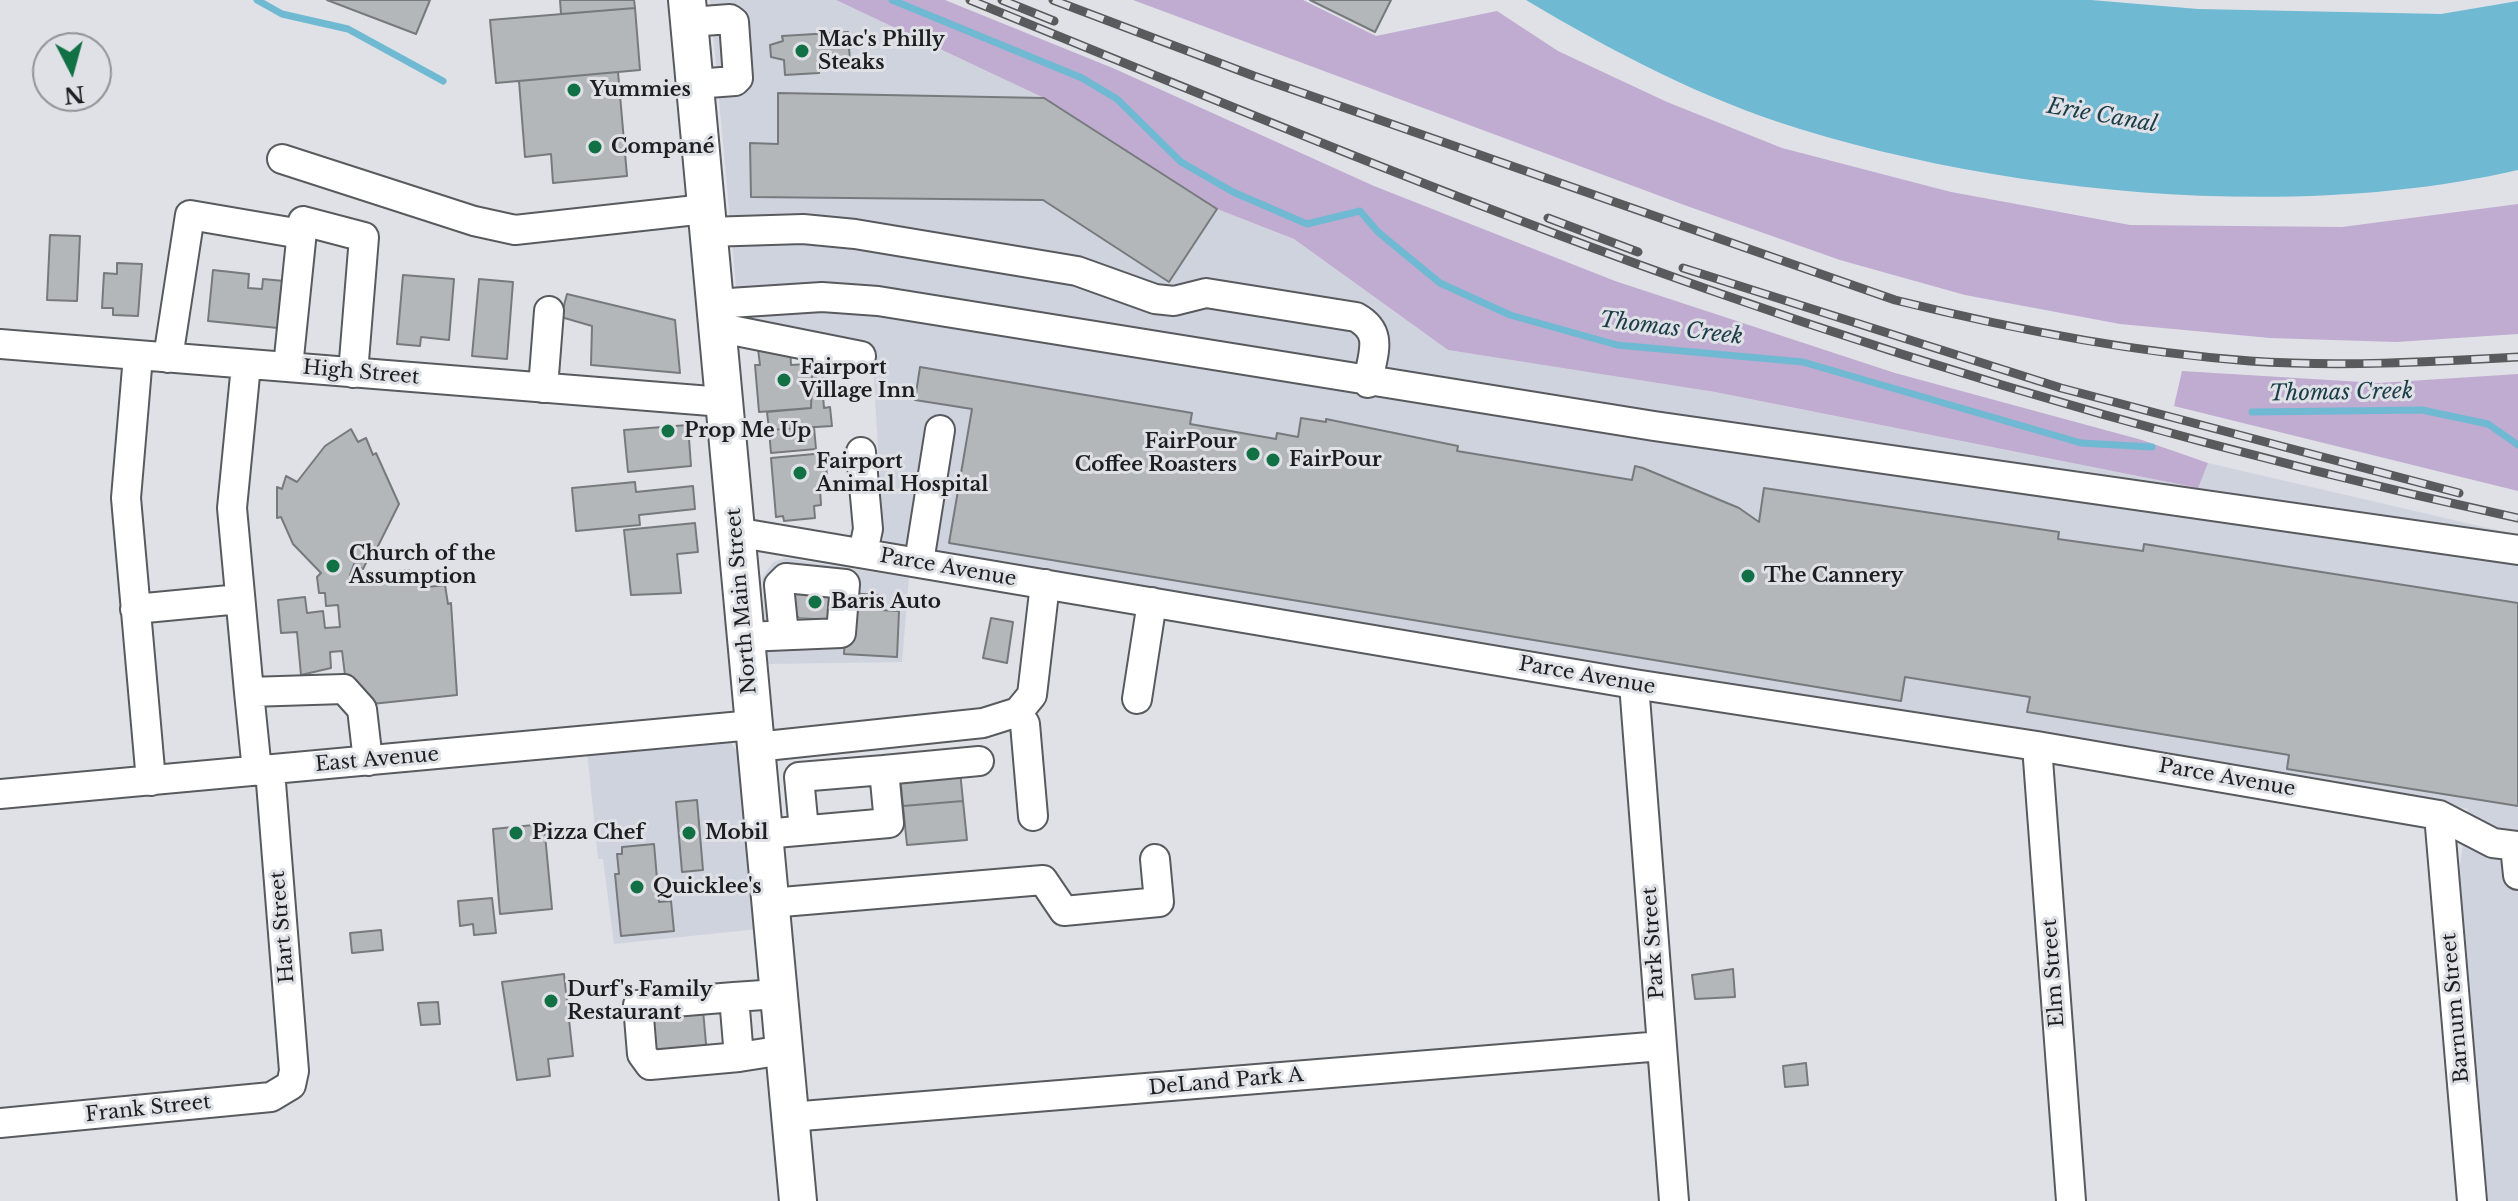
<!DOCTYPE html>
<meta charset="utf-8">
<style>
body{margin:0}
#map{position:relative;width:2518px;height:1201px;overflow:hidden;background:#dfe1e6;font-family:"Libre Baskerville",serif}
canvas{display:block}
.north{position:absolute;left:32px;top:32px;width:80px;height:80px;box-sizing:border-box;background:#dfe1e6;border:2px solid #919396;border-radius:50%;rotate:174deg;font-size:22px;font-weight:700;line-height:32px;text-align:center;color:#1d1e1f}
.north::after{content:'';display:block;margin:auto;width:28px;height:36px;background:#127045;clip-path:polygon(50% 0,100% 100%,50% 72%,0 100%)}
</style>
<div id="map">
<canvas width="2518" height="1201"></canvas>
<div class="north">N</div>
</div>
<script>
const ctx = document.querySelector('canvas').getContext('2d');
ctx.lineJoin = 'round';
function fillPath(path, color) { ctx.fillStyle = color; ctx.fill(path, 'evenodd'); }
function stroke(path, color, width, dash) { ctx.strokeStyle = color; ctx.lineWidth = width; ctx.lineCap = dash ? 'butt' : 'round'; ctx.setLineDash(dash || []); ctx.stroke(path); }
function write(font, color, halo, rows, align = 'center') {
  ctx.font = font + ' "Libre Baskerville",serif'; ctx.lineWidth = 6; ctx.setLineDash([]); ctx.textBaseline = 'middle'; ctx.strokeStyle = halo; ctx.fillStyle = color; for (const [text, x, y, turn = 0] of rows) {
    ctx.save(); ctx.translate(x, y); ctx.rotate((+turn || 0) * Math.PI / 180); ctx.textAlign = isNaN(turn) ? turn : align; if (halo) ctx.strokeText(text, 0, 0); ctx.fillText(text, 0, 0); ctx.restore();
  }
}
fillPath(new Path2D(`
 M710,0H836L1044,98L1217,209L1294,239L1448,350L1715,392L2197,488L2208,463L2518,535V1201H2488L2458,879L2468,809L884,547L872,348L739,320Z
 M785,558L909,578L902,662L767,664L762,578L773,562Z
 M729,741L742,757L758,929L614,944L603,859H598L587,751Z`), '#ced3de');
fillPath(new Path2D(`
 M836,0H945L1115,69L1374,186L1615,281L1895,373L2142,440L2208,463L2198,488L1715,392L1448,350L1294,239L1217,209L1044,98Z
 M1133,0H1303L1376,36L1497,11L1558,51L1667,102L1782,148L1951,192L2130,225L2342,227L2518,204V334L2396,342L2270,338L2120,324L1965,295L1840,260L1687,206Z
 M2182,371L2378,383L2518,374V491L2174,406Z`), '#c0abd1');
fillPath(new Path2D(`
 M1526,0H2091L2198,9L2441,14L2518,1V170C2298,221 2015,195 1800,129C1705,100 1611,51 1526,0Z`), '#70b9d2');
stroke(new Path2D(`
 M257,0L282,14L348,29L443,81
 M892,0L1082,78L1117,99L1181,162L1233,192L1307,224L1360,211L1378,232L1440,283L1510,315L1617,345L1803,362L2081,443L2152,447
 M2252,412L2422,410L2488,424L2518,445`), '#70b9d2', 7);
const building = new Path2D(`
 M327,0H430L416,34Z
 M560,0H634L635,8L561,14Z
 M1310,0H1391L1375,32Z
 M635,8L640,70L496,83L490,20Z
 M848,32L850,62L819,63V73L785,75L784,60L771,57L770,45L783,41L782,36Z
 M618,72L627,176L553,183L551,154L525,157L519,81Z
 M778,93L1044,98L1217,209L1169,282L1043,200L751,197L750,143L778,144Z
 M50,235L80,236L77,301L47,300Z
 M117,263L142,264L138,316L113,315V308H102L104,273L117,274Z
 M213,270L249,274L248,288L262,289L263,279L284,281L278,328L208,321Z
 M403,275L454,279L449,340L421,337L420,346L397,344Z
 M479,279L513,282L507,359L472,356Z
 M567,294L675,320L680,373L591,365L592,326L561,317Z
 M790,347L791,365L807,364L808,374H812L811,408L759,412L755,365H760L758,349Z
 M826,362L828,382L822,383L824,408L830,407L832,426L769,430L767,412L811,408L812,374H808L807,364Z
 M920,367L1192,413L1190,424L1276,439L1277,433L1298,437L1301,418L1326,422V419L1458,446L1457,451L1632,480L1635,466L1643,468L1739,508L1759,522L1764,488L2059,532L2058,539L2143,551L2144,544L2518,603V806L2287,769L2289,755L2027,712L2030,697L1905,677L1901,701L949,543L972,409L915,400Z
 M688,425L691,466L628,472L624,430Z
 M814,427L816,449L771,453L769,430Z
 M351,429L358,442L366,438L373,455L376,453L399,504L374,554L371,553L363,569L354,564L350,575L409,570L410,583L418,582L419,588L445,585L448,604L451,603L457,695L372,704L371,697L360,695L345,675L342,651L330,652L331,668L301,675L297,632L281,633L278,600L305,597L307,613L323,611L325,628L340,627L338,605L326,606L325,593H319L317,577L321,573L293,544L281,517L277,518V487L282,489L286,476L297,482L325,446Z
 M825,453L828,488L820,489L821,505L814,506L815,518L784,521L783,516L776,517L771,458Z
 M635,482L636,492L693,486L695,509L639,515L640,525L576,531L572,488Z
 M695,523L698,552L677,554L681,593L631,595L624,530Z
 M792,585L841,587L839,619L790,617Z
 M847,593L880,595L879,610L899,611L897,657L844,654Z
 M991,618L1013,622L1007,663L983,658Z
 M960,771L963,801L903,806L900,776Z
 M697,800L703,870L682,872L676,802Z
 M963,801L967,840L907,845L903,806Z
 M544,824L552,909L500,914L493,829Z
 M654,844L659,902L671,901L674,931L621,936L615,874H619L617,854H622V847Z
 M492,898L496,933L474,935L473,924L460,926L458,901Z
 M381,930L383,950L352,953L350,933Z
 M1733,969L1735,997L1695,999L1692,975Z
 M564,974L573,1056L548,1059L550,1076L517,1080L502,982Z
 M438,1002L440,1024L421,1025L418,1003Z
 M703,1010L707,1055L654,1060L650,1015Z
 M1806,1063L1808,1085L1785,1087L1783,1066Z`);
fillPath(building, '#b3b7ba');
stroke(building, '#767a7d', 2);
stroke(new Path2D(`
 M813,618L815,586`), '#b8babe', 28, [28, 14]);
const minor = new Path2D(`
 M690,22L730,19L734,22L738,78L735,81L695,84
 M282,159L474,221L515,230L705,209
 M707,232L803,229L855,234L1077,271L1155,299L1174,301L1206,293L1356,317C1385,333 1372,354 1368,383
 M714,304L822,297L878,301L1654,426L2518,550
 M716,327L861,356
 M0,344L723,402
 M138,356L126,498L151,781
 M168,358L190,215L301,234
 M246,365L232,508L249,692
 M288,367L303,221L364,237L353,373
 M543,388L549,311
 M861,452L868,529L863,553
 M735,532L1634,684L2037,746L2439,815L2493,843L2518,846
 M919,562L940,430
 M135,609L240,599
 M745,637L841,633L845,584L786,578L779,585L784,635
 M1634,684L1674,1201
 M1137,699L1152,602
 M1018,712L1025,724L1033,816
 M2037,746L2071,1201
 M756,747L983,723L1018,712L1032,695L1045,584
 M884,770L979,761
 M257,771L249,692L344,689L362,709L368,761
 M0,794L753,725
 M2439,815L2472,1201
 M764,834L889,823L884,770L799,777L804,830
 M2515,846L2518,875
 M770,903L1043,880L1064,911L1159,902L1155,859
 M778,994L734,997L739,1057L784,1050
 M734,997L638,1005L642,1054L650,1065L739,1057
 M790,1117L1662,1046
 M0,1123L271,1097L291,1085L294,1071L270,770`);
const major = new Path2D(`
 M687,0L798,1201`);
stroke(minor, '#585a5e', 32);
stroke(major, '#585a5e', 40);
stroke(minor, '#fff', 28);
stroke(major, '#fff', 36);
const rail = new Path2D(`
 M970,0C1213,99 1457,201 1704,288C1971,382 2242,458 2518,518
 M1002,0L1054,21
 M1053,0L1254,76L1895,300C2012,329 2129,352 2250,361C2339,367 2429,362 2518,357
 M1548,218L1638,252
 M1683,268L2061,388L2459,493`);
stroke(rail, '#585a5c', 9);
stroke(rail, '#dfe1e6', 6, [18]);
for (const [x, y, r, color] of [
 [802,51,8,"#127045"],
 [574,90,8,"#127045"],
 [595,147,8,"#127045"],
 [784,380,8,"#127045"],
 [668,431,8,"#127045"],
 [1253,454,8,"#127045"],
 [1273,460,8,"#127045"],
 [800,473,8,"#127045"],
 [333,566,8,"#127045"],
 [1748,576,8,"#127045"],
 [815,602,8,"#127045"],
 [516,833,8,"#127045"],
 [689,833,8,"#127045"],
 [637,887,8,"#127045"],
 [551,1001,8,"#127045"]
]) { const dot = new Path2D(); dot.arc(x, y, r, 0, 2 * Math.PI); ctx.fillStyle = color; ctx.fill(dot); stroke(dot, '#dfe1e6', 3); }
write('bold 20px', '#1d1e1f', '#dfe1e6', [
 ["Mac's Philly",818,40],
 ["Steaks",818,63],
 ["Yummies",590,90],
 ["Compané",611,147],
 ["Fairport",800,368],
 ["Village Inn",800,391],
 ["Prop Me Up",684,431],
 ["FairPour",1237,442,"right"],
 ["Coffee Roasters",1237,465,"right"],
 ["FairPour",1289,460],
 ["Fairport",816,462],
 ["Animal Hospital",816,485],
 ["Church of the",349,554],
 ["Assumption",349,577],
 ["The Cannery",1764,576],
 ["Baris Auto",831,602],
 ["Pizza Chef",532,833],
 ["Mobil",705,833],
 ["Quicklee's",653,887],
 ["Durf's Family",567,990],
 ["Restaurant",567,1013]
], 'left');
write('20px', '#1d1e1f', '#dfe1e6', [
 ["High Street",361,373,5],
 ["Parce Avenue",948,568,10],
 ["North Main Street",742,601,-95],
 ["Parce Avenue",1587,676,10],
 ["East Avenue",377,760,-5],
 ["Parce Avenue",2227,778,10],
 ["Hart Street",283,927,-95],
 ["Park Street",1654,943,-94],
 ["Elm Street",2054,973,-94],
 ["Barnum Street",2456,1008,-95],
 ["DeLand Park A",1226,1082,-5],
 ["Frank Street",148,1109,-6]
]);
write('italic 22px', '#1b3d49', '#dfe1e6', [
 ["Erie Canal",2102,116,10],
 ["Thomas Creek",1671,329,7],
 ["Thomas Creek",2341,393,-1]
]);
</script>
